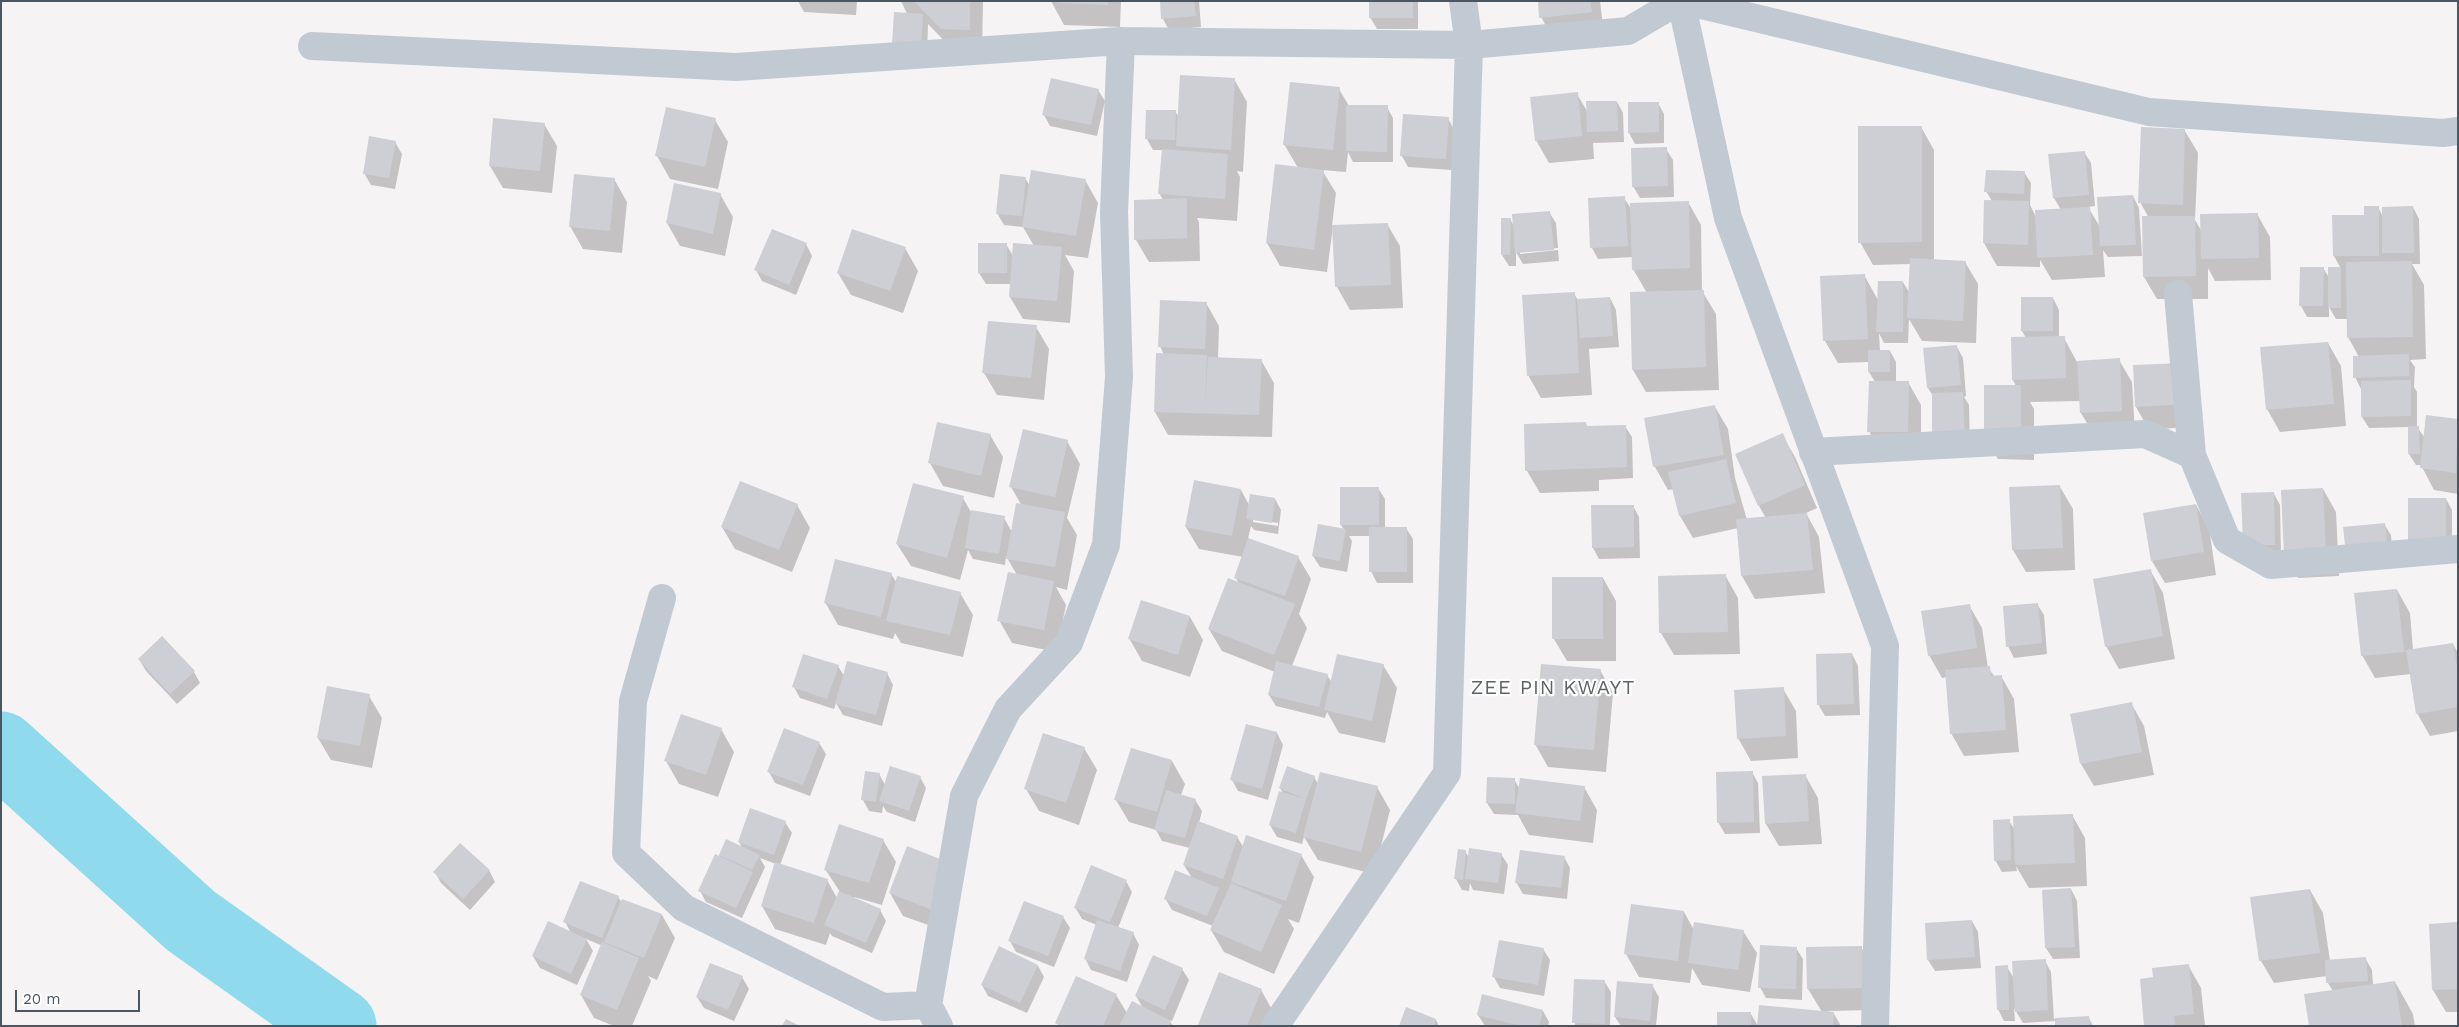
<!DOCTYPE html>
<style>
body{margin:0}
#map{position:relative;width:2459px;height:1027px;overflow:hidden;background:#f5f3f3;font-family:"Work Sans",sans-serif}
canvas{display:block}
.frame{position:absolute;inset:0;border:2px solid #4a5661;pointer-events:none}
.scale{position:absolute;left:15px;top:990px;width:125px;height:22px;box-sizing:border-box;border:2px solid #4a5661;border-top:0;padding-left:6px;font-size:15px;line-height:18px;white-space:nowrap;color:#4a5661;-webkit-text-stroke:4px #fff;paint-order:stroke}
</style>
<div id="map">
<canvas width="2459" height="1027"></canvas>
<div class="frame"></div>
<div class="scale">20 m</div>
</div>
<script>
const ctx = document.querySelector('canvas').getContext('2d');
ctx.lineJoin = 'round';
function fillPath(path, color) { ctx.fillStyle = color; ctx.fill(path, 'evenodd'); }
function stroke(path, color, width, dash) { ctx.strokeStyle = color; ctx.lineWidth = width; ctx.lineCap = dash ? 'butt' : 'round'; ctx.setLineDash(dash || []); ctx.stroke(path); }
function write(font, color, halo, rows, align = 'center') {
  ctx.font = font + ' "Work Sans",sans-serif'; ctx.lineWidth = 4.5; ctx.setLineDash([]); ctx.textBaseline = 'middle'; ctx.strokeStyle = halo; ctx.fillStyle = color; for (const [text, x, y, turn = 0] of rows) {
    ctx.save(); ctx.translate(x, y); ctx.rotate((+turn || 0) * Math.PI / 180); ctx.textAlign = isNaN(turn) ? turn : align; if (halo) ctx.strokeText(text, 0, 0); ctx.fillText(text, 0, 0); ctx.restore();
  }
}
fillPath(new Path2D(`
 M798,1H857L856,15L804,12Z
 M901,1H983L982,52H955L928,24L927,56Z
 M1051,1H1121L1120,27L1064,25Z
 M1162,1H1199L1201,27L1169,30L1163,19Z
 M1370,1H1418V29H1377L1370,17Z
 M1539,1H1600L1604,35L1554,40L1541,17Z
 M1234,79L1247,102L1243,172L1237,171L1240,177L1237,221L1197,218L1199,222L1200,261L1149,262L1136,240L1163,200L1160,194L1163,150H1153L1147,139L1175,111L1179,118Z
 M1339,89L1349,106L1387,107L1393,118V162H1353L1348,152L1346,172L1322,170L1336,193L1332,226L1387,224L1400,246L1403,308L1350,310L1337,287L1333,226L1327,272L1280,266L1267,243L1298,168L1284,144Z
 M1098,90L1105,101L1097,136L1050,126L1044,115Z
 M1577,94L1587,111L1617,102L1623,113L1624,142L1593,143L1594,159L1549,163L1536,140Z
 M1658,103L1664,114V143L1635,144L1629,133Z
 M1448,118L1454,130L1452,170L1408,167L1402,156Z
 M715,120L728,142L718,189L670,179L657,156Z
 M544,124L557,146L552,193L503,188L490,166Z
 M1921,127L1934,150V261L1965,262L1978,284L1976,343L1922,341L1909,319L1908,343H1884L1879,333L1880,351H1890L1896,362V382H1908L1921,405V454H1882L1869,431L1875,382L1869,372V362L1838,363L1825,341L1864,275L1878,300L1903,282L1910,294L1911,264L1873,265L1860,242Z
 M2185,131L2198,153L2195,220L2201,230L2257,214L2270,237L2271,280L2215,281L2208,268V299H2157L2144,277L2149,218L2140,202Z
 M395,142L402,154L395,189L371,185L364,173Z
 M1666,149L1673,160L1674,197L1640,198L1633,186Z
 M2084,152L2091,163L2095,206L2088,207L2100,227L2133,196L2139,208L2142,256L2108,257L2103,250L2105,277L2052,280L2040,260V267L1997,266L1984,243L1992,201L1986,191L2024,172L2031,183L2030,205L2036,217L2061,210L2054,198L2049,155Z
 M1025,178L1030,186L1085,180L1098,203L1088,258L1065,255L1074,271L1070,323L1023,319L1010,297L1011,284H986L979,273L1006,244L1013,256L1034,246L1023,227L1004,225L997,213Z
 M614,179L627,202L622,253L583,249L570,226Z
 M720,194L733,217L725,256L680,246L667,223Z
 M1624,198L1632,210L1688,202L1701,225L1702,291L1716,314L1719,390L1646,392L1633,370L1647,293L1633,269V257L1598,259L1592,248Z
 M2378,207L2383,217L2413,207L2419,219L2420,264H2412L2424,285L2426,359L2410,360L2415,367L2414,387L2417,392V427L2425,438L2458,420V494L2434,490L2421,465H2416L2409,454V427L2369,428L2362,417L2361,389L2355,377L2359,357L2348,337V319H2336L2329,307V317H2307L2301,306L2323,268L2330,279V269H2341L2334,256V216H2366Z
 M1549,212L1556,223L1558,248L1520,251V254L1558,250L1559,261L1523,264L1516,252V266H1509L1502,255L1510,219L1514,226Z
 M806,244L812,256L796,295L762,281L756,270Z
 M905,248L918,271L903,313L851,295L838,273Z
 M1574,294L1578,300L1610,298L1616,310L1619,347L1589,349L1592,395L1541,398L1528,375Z
 M2053,298L2059,310V338H2064L2077,362L2119,360L2132,382L2135,433L2094,435L2081,413L2080,401L2030,402L2034,409V460L1998,459L1985,437L2016,386L2013,380L2026,338L2022,331Z
 M1206,303L1219,326L1218,359L1261,360L1274,383L1272,437L1168,435L1155,412L1164,355L1160,346Z
 M1036,327L1049,349L1044,400L997,395L984,373Z
 M2328,343L2341,366L2346,426L2280,432L2267,409Z
 M1957,347L1963,358L1966,396L1964,397L1969,405L1970,454L1928,388Z
 M2134,367L2198,426L2149,430L2136,407Z
 M1715,407L1728,429L1735,478L1747,520L1766,518L1759,506L1782,435L1795,457L1817,508L1806,513L1819,537L1825,593L1755,599L1742,576L1738,528L1693,538L1680,516L1674,489L1668,490L1655,467L1646,419Z
 M1585,423L1588,427L1625,426L1632,437L1633,478L1599,480V491L1540,493L1527,471Z
 M990,435L1003,457L994,498L943,486L930,463Z
 M1067,441L1080,464L1067,518L1077,535L1067,590L1056,587L1066,605L1056,652L1012,643L999,620L1017,575L1006,556L1005,565L973,559L968,550L960,580L911,566L897,544L963,498L971,512L1004,518L1012,532L1022,506L1011,487Z
 M2060,487L2073,509L2075,570L2026,572L2013,550Z
 M1341,488H1378L1385,499V528H1406L1413,539V583H1377L1371,571V536H1349L1352,541L1347,572L1320,567L1313,556L1344,530L1341,525Z
 M2323,489L2336,512L2339,576L2298,578L2285,555Z
 M1241,490L1249,505L1275,499L1281,510L1278,534L1254,530L1251,526L1248,539L1298,557L1311,579L1299,614L1307,628L1292,666L1327,675L1332,683L1383,665L1397,688L1385,743L1339,733L1327,712L1325,718L1276,706L1269,695L1275,672L1222,651L1209,629L1239,584L1236,578L1243,557L1199,549L1186,527ZM1253,519L1278,523V526L1253,522Z
 M2274,494L2280,505L2281,556H2250Z
 M2446,499L2452,510V556H2415Z
 M797,505L810,528L792,572L735,549L722,527Z
 M2196,505L2209,528L2216,575L2165,583L2152,561Z
 M1633,506L1639,517L1640,558L1599,559L1593,548Z
 M2384,524L2391,535L2393,561L2345,528Z
 M2150,570L2163,593L2175,659L2119,669L2106,646Z
 M891,574L897,583L960,593L973,615L963,657L901,643L895,633L893,639L838,625L825,602Z
 M1725,575L1738,598L1740,654L1674,655L1661,633Z
 M1603,578L1616,601V661H1567L1554,639Z
 M2397,590L2410,613L2413,650L2453,644L2458,653V731L2430,736L2417,713L2411,674L2375,678L2362,655Z
 M1142,601L1190,617L1203,640L1190,677L1142,661L1129,638Z
 M2037,604L2044,615L2047,654L2014,658L2008,646Z
 M1969,605L1982,628L1988,668L1995,677L2001,676L2014,699L2019,752L1964,756L1951,733L1947,677L1942,678L1929,655Z
 M1852,654L1858,666L1860,715L1825,716L1818,704Z
 M139,659L194,672L200,683L177,704L146,671Z
 M838,666L844,676L887,673L893,685L882,726L843,715L836,703L834,709L800,698L794,687Z
 M1600,670L1613,693L1606,772L1548,767L1535,744Z
 M1783,689L1796,711L1798,758L1751,761L1738,738Z
 M369,696L382,718L372,768L331,760L318,738Z
 M2131,703L2144,726L2154,775L2094,786L2081,764Z
 M721,729L734,752L718,797L679,784L666,761Z
 M1277,733L1283,745L1268,800L1238,791L1232,780Z
 M819,743L826,754L810,796L775,783L769,772Z
 M1084,748L1097,770L1079,825L1039,811L1026,789Z
 M1172,761L1185,784L1181,795L1195,800L1202,811L1199,823L1237,837L1244,848L1301,855L1314,877L1299,923L1288,919L1294,929L1274,974L1224,952L1211,930L1213,926L1172,910L1165,898L1192,878L1184,865L1190,848L1162,841L1156,830L1129,822L1116,800Z
 M1752,772L1758,783L1760,833L1725,834L1718,822Z
 M879,774L885,785L920,777L926,788L915,822L887,812L883,806L882,813L869,811L863,800Z
 M1805,775L1818,798L1822,844L1779,846L1766,824Z
 M1314,777L1318,784L1377,787L1390,810L1374,874L1318,860L1304,837L1302,844L1277,837L1270,825L1283,793L1280,788Z
 M1488,778L1514,779L1519,788L1584,787L1597,810L1593,843L1529,835L1518,815L1494,814L1487,803Z
 M2072,815L2085,838L2087,886L2029,888L2016,866L2017,871L2002,872L1995,860L2009,821L2015,830Z
 M785,822L792,833L780,865L827,880L837,898L840,892L825,869L883,840L896,862L882,905L854,897L853,898L880,910L886,921L872,953L832,936L830,933L826,945L775,929L762,906L776,864L760,858L765,867L742,918L706,902L700,891L727,841L743,849L739,842Z
 M1465,851L1469,858L1501,854L1508,865L1504,894L1473,890L1470,883L1469,891L1462,890L1456,879Z
 M1564,857L1570,868L1567,899L1523,894L1516,882Z
 M949,864L962,886L945,931L903,916L890,893Z
 M489,870L495,882L470,910L441,883L435,872Z
 M1126,881L1132,892L1118,928L1133,933L1139,945L1127,982L1091,970L1085,958L1097,925L1082,919L1075,907Z
 M2071,889L2077,901L2080,958L2053,959L2046,948Z
 M2310,890L2323,913L2330,961L2365,958L2372,970L2373,985L2395,982L2413,1014L2415,1026H2310L2333,991L2328,983L2327,976L2274,983L2261,961L2251,898Z
 M618,897L622,903L623,900L662,915L675,938L657,980L648,976L651,981L632,1026H614L594,1018L581,995L603,946L586,939L593,951L577,985L540,968L533,956L571,933L565,922Z
 M1684,912L1694,930L1743,931L1757,953L1750,992L1702,985L1692,968L1690,983L1639,977L1626,954Z
 M1063,917L1070,928L1054,967L1016,952L1010,941Z
 M1972,921L1978,932L1981,968L1935,971L1928,960Z
 M2458,924V1012H2446L2433,990Z
 M1861,947L1874,970L1875,1010L1827,1011L1834,1014L1841,1026H1758L1822,1012L1808,989Z
 M1796,948L1803,959L1802,1000L1766,998L1760,987Z
 M1543,949L1550,960L1544,996L1500,988L1494,977Z
 M1154,957L1182,969L1189,980L1172,1021L1169,1020L1173,1026H1058L1057,1023L1116,995L1127,1013L1143,1008L1136,996Z
 M2045,961L2051,972L2054,1019L2089,1018L2093,1026H2056V1021L2023,1023L2014,1008L2015,1021H2004L1998,1009L2007,967L2015,980Z
 M2188,965L2201,988L2205,1026H2146L2154,978Z
 M1038,966L1044,977L1027,1013L988,996L982,985Z
 M742,977L749,989L734,1021L704,1008L697,997Z
 M1575,981H1604L1611,992L1610,1026H1575Z
 M1652,985L1659,997L1656,1026H1621L1615,1017Z
 M1261,990L1274,1013L1269,1026L1199,1025Z
 M1543,1011L1549,1022L1548,1026H1485L1478,1015Z
 M1751,1014L1758,1026H1718Z
 M1436,1020L1439,1026H1400Z`), '#0003');
stroke(new Path2D(`
 M1,749L191,921L339,1026`), '#90daee', 75);
fillPath(new Path2D(`
 M914,1H970V30L941,29Z
 M1057,1H1108V5L1057,3Z
 M1160,1H1194L1196,16L1161,19Z
 M1369,1H1413V18H1369Z
 M1538,1H1590L1592,12L1539,18Z
 M894,12L923,14L921,45L892,44Z
 M1180,75L1235,78L1231,150L1176,146Z
 M1051,78L1099,89L1091,125L1042,115Z
 M1290,82L1340,87L1333,150L1283,145Z
 M1578,92L1582,136L1535,141L1530,97Z
 M1586,101H1617L1618,131L1587,132Z
 M1628,102H1659V132L1628,133Z
 M1346,105H1388L1387,152L1346,151Z
 M666,107L716,118L705,167L655,156Z
 M1146,110H1176L1175,140L1145,139Z
 M1403,114L1449,117L1446,159L1400,156Z
 M493,118L545,123L540,171L489,166Z
 M1858,126H1922V242L1858,243Z
 M2141,127L2185,129L2183,205L2138,203Z
 M369,136L396,141L389,178L363,174Z
 M1667,147L1668,186L1632,187L1631,148Z
 M1162,149L1228,154L1225,199L1158,194Z
 M2085,151L2089,195L2053,198L2048,154Z
 M1275,164L1324,170L1314,250L1266,243Z
 M1031,170L1086,179L1076,236L1022,227Z
 M1986,170L2025,171L2024,194L1984,192Z
 M574,174L615,178L610,231L569,227Z
 M1000,174L1026,177L1022,216L996,214Z
 M674,183L721,193L713,234L666,223Z
 M2133,195L2136,245L2100,246L2097,197Z
 M1625,196L1628,246L1590,248L1588,198Z
 M1187,198V238L1134,240V200Z
 M1984,200L2029,201L2028,245L1983,243Z
 M1689,201L1690,268L1632,270L1630,203Z
 M2364,206H2379V256H2333L2332,215H2364Z
 M2413,206L2414,253H2382V207Z
 M2090,207L2093,255L2037,258L2035,210Z
 M1550,211L1554,250L1515,253L1512,214Z
 M2258,213L2259,258L2201,259L2200,214Z
 M2142,216H2195L2196,276L2143,277Z
 M1501,218H1511L1510,255H1501Z
 M1388,223L1391,285L1335,287L1332,225Z
 M772,229L807,243L789,285L754,270Z
 M852,229L906,247L890,291L837,273Z
 M978,243H1007V273H978Z
 M1013,243L1062,247L1057,301L1009,297Z
 M1910,258L1966,261L1963,321L1907,318Z
 M2412,261L2413,337L2347,338L2346,262Z
 M2300,267H2324L2323,306H2299Z
 M2328,267H2341V308H2328Z
 M1865,274L1868,339L1823,341L1820,276Z
 M1878,281H1903V332H1876Z
 M1704,290L1706,367L1632,370L1630,292Z
 M1575,292L1579,373L1527,376L1522,295Z
 M1610,297L1613,336L1580,338L1577,299Z
 M2021,297H2053V331H2021Z
 M1160,300L1207,302L1205,349L1158,347Z
 M988,321L1037,325L1031,378L982,373Z
 M2065,336L2066,378L2012,380L2011,337Z
 M2328,342L2334,404L2266,410L2260,347Z
 M1957,345L1961,385L1927,388L1923,348Z
 M1868,350H1890V372H1868Z
 M1156,353L1207,355L1205,409L1208,357L1262,359L1259,415L1154,412Z
 M2409,354V376L2353,378V356Z
 M2120,358L2122,411L2080,413L2077,361Z
 M2183,363L2185,404L2135,407L2133,365Z
 M2411,380V416L2361,417V381Z
 M1869,381H1909L1908,432H1867Z
 M1984,385H2021V438L1984,437Z
 M1963,392L1965,443H1932V393Z
 M1715,405L1724,455L1653,467L1644,418Z
 M2426,415L2458,419L2456,473L2420,468Z
 M937,422L991,434L981,476L928,463Z
 M1586,422V426L1626,425L1627,467L1525,471L1524,424Z
 M2408,426H2419L2420,454H2408Z
 M1023,429L1068,440L1055,497L1009,487Z
 M1783,433L1805,485L1758,506L1735,454Z
 M1726,459L1736,503L1679,516L1668,472Z
 M1194,480L1241,489L1232,536L1185,527Z
 M740,481L798,504L779,550L721,527Z
 M913,483L964,496L947,558L896,544Z
 M2060,485L2063,548L2012,550L2009,487Z
 M1340,487H1379V525H1340Z
 M2323,488L2326,554L2284,556L2281,490Z
 M2274,492L2275,545H2243L2241,493Z
 M1250,494L1275,498L1272,523L1246,519Z
 M2408,498H2446V545H2408Z
 M1016,503L1065,512L1055,567L1006,559Z
 M2196,504L2204,552L2151,561L2143,513Z
 M1591,505H1634V547L1592,548Z
 M971,510L1005,516L999,554L965,548Z
 M1807,513L1813,570L1741,576L1736,519Z
 M2385,523L2388,550L2346,554L2343,527Z
 M1318,524L1346,529L1340,561L1312,556Z
 M1369,527H1407V572H1369Z
 M1248,538L1299,556L1285,596L1234,578Z
 M835,559L892,573L881,617L824,603Z
 M2151,569L2163,636L2105,647L2093,579Z
 M1008,572L1054,581L1044,630L997,621Z
 M1726,574L1728,632L1659,633L1658,576Z
 M897,576L961,592L950,635L886,621Z
 M1552,577H1603V639H1552Z
 M1228,578L1295,604L1274,655L1208,629Z
 M2397,589L2404,652L2361,656L2354,593Z
 M1141,600L1190,616L1178,655L1128,639Z
 M2038,603L2042,643L2006,647L2003,606Z
 M1970,604L1977,648L1928,656L1921,611Z
 M162,636L195,671L170,694L138,659Z
 M2453,643L2458,672V707L2416,714L2406,650Z
 M1852,653L1854,704L1817,705L1816,654Z
 M803,654L839,665L827,699L792,687Z
 M1337,654L1384,664L1372,721L1324,710Z
 M847,661L888,672L876,715L835,704Z
 M1276,661L1328,674L1319,707L1268,695Z
 M1541,664L1601,669L1594,750L1534,745Z
 M1990,666L1991,676L2002,675L2006,730L1950,734L1945,670Z
 M327,686L370,694L360,746L317,738Z
 M1784,687L1786,736L1737,739L1734,690Z
 M2132,702L2142,752L2080,764L2070,714Z
 M681,714L722,728L706,775L664,761Z
 M1246,724L1277,732L1262,789L1230,780Z
 M784,728L820,742L803,785L767,772Z
 M1043,733L1085,747L1066,803L1024,789Z
 M1131,748L1172,760L1157,812L1114,800Z
 M890,766L921,776L909,811L879,801Z
 M1287,766L1315,776L1306,799L1279,788Z
 M865,771L880,773L876,802L861,800Z
 M1753,771L1754,822L1717,823L1716,772Z
 M1320,772L1378,786L1361,852L1303,837Z
 M1806,774L1809,821L1765,824L1762,776Z
 M1487,777L1515,778V804L1486,803Z
 M1520,778L1585,786L1580,821L1515,813Z
 M1166,790L1196,799L1185,838L1154,830Z
 M1279,791L1306,799L1296,833L1269,825Z
 M750,808L786,821L774,855L738,842Z
 M2073,814L2075,863L2015,865L2013,816Z
 M2010,819L2011,860L1994,861L1993,820Z
 M1198,821L1238,836L1223,879L1183,865Z
 M839,824L884,839L869,883L824,870Z
 M1246,835L1302,854L1286,901L1231,882Z
 M726,839L760,855L752,870L719,855Z
 M460,843L490,870L463,899L433,872Z
 M907,846L950,863L932,910L889,893Z
 M1469,848L1502,853L1498,883L1465,879Z
 M1458,849L1466,850L1463,880L1454,879Z
 M1520,850L1565,856L1561,888L1515,883Z
 M715,854L753,872L736,908L698,891Z
 M775,862L828,879L814,923L761,906Z
 M1091,865L1127,880L1110,922L1074,908Z
 M1175,870L1219,888L1207,916L1164,899Z
 M580,881L619,896L602,938L563,922Z
 M1231,883L1282,905L1261,952L1210,930Z
 M2071,888L2075,947L2045,948L2042,890Z
 M2310,889L2320,953L2259,961L2250,897Z
 M839,891L881,909L866,943L824,925Z
 M622,899L662,914L644,958L604,942Z
 M1024,901L1064,916L1048,956L1008,941Z
 M1631,904L1684,911L1678,961L1624,954Z
 M1097,920L1134,932L1120,971L1084,959Z
 M1972,920L1975,957L1927,960L1925,923Z
 M548,921L587,939L571,974L532,956Z
 M1694,922L1744,930L1738,970L1688,963Z
 M2458,922V989L2432,990L2429,924Z
 M1499,940L1544,948L1538,985L1492,977Z
 M602,942L639,958L617,1010L580,995Z
 M1760,945L1797,947L1796,989L1758,988Z
 M999,946L1038,965L1020,1003L981,985Z
 M1862,946L1863,988L1807,989L1806,947Z
 M1153,955L1183,968L1165,1010L1135,996Z
 M2366,957L2368,981L2326,983L2325,960Z
 M2046,959L2048,1010L2015,1012L2012,961Z
 M710,963L743,976L728,1010L696,997Z
 M2189,964L2194,1014L2174,1016L2175,1026H2144L2140,979L2153,977L2152,968Z
 M2008,965L2009,1010H1997L1995,966Z
 M1219,972L1262,989L1247,1026L1198,1025Z
 M1076,976L1117,994L1103,1026H1061L1055,1023Z
 M1574,979L1605,980V1024L1572,1023Z
 M1617,981L1653,984L1650,1021L1614,1017Z
 M2395,981L2402,1026H2309L2304,994Z
 M1482,994L1543,1010L1539,1026H1522L1477,1015Z
 M1132,1001L1171,1021L1169,1026H1119Z
 M1759,1005L1834,1012L1833,1026H1757Z
 M1406,1007L1436,1019L1434,1026H1399Z
 M1717,1012H1751V1026H1717Z
 M2089,1016L2090,1026H2055V1018Z
 M786,1019L800,1026H782Z`), '#cdcfd5');
stroke(new Path2D(`
 M1681,1L1728,218L1885,646L1875,1026
 M1684,1L2149,112L2443,133L2458,131
 M312,46L736,67L1121,41L1469,45L1628,31L1679,1
 M2178,294L2192,455
 M1813,452L2145,434L2192,455L2227,540L2271,565L2458,549
 M662,598L633,701L626,853L684,908L883,1007L928,1005
 M939,1026L928,1005L964,796L1008,709L1069,643L1106,545L1119,377L1114,212L1121,41
 M1275,1026L1447,773L1469,45L1463,1`), '#c1cad2', 28);
ctx.letterSpacing = '1px';
write('20px', '#5f6368', '#fff', [
 ["ZEE PIN KWAYT",1553,688]
]);
ctx.letterSpacing = '0px';
</script>
